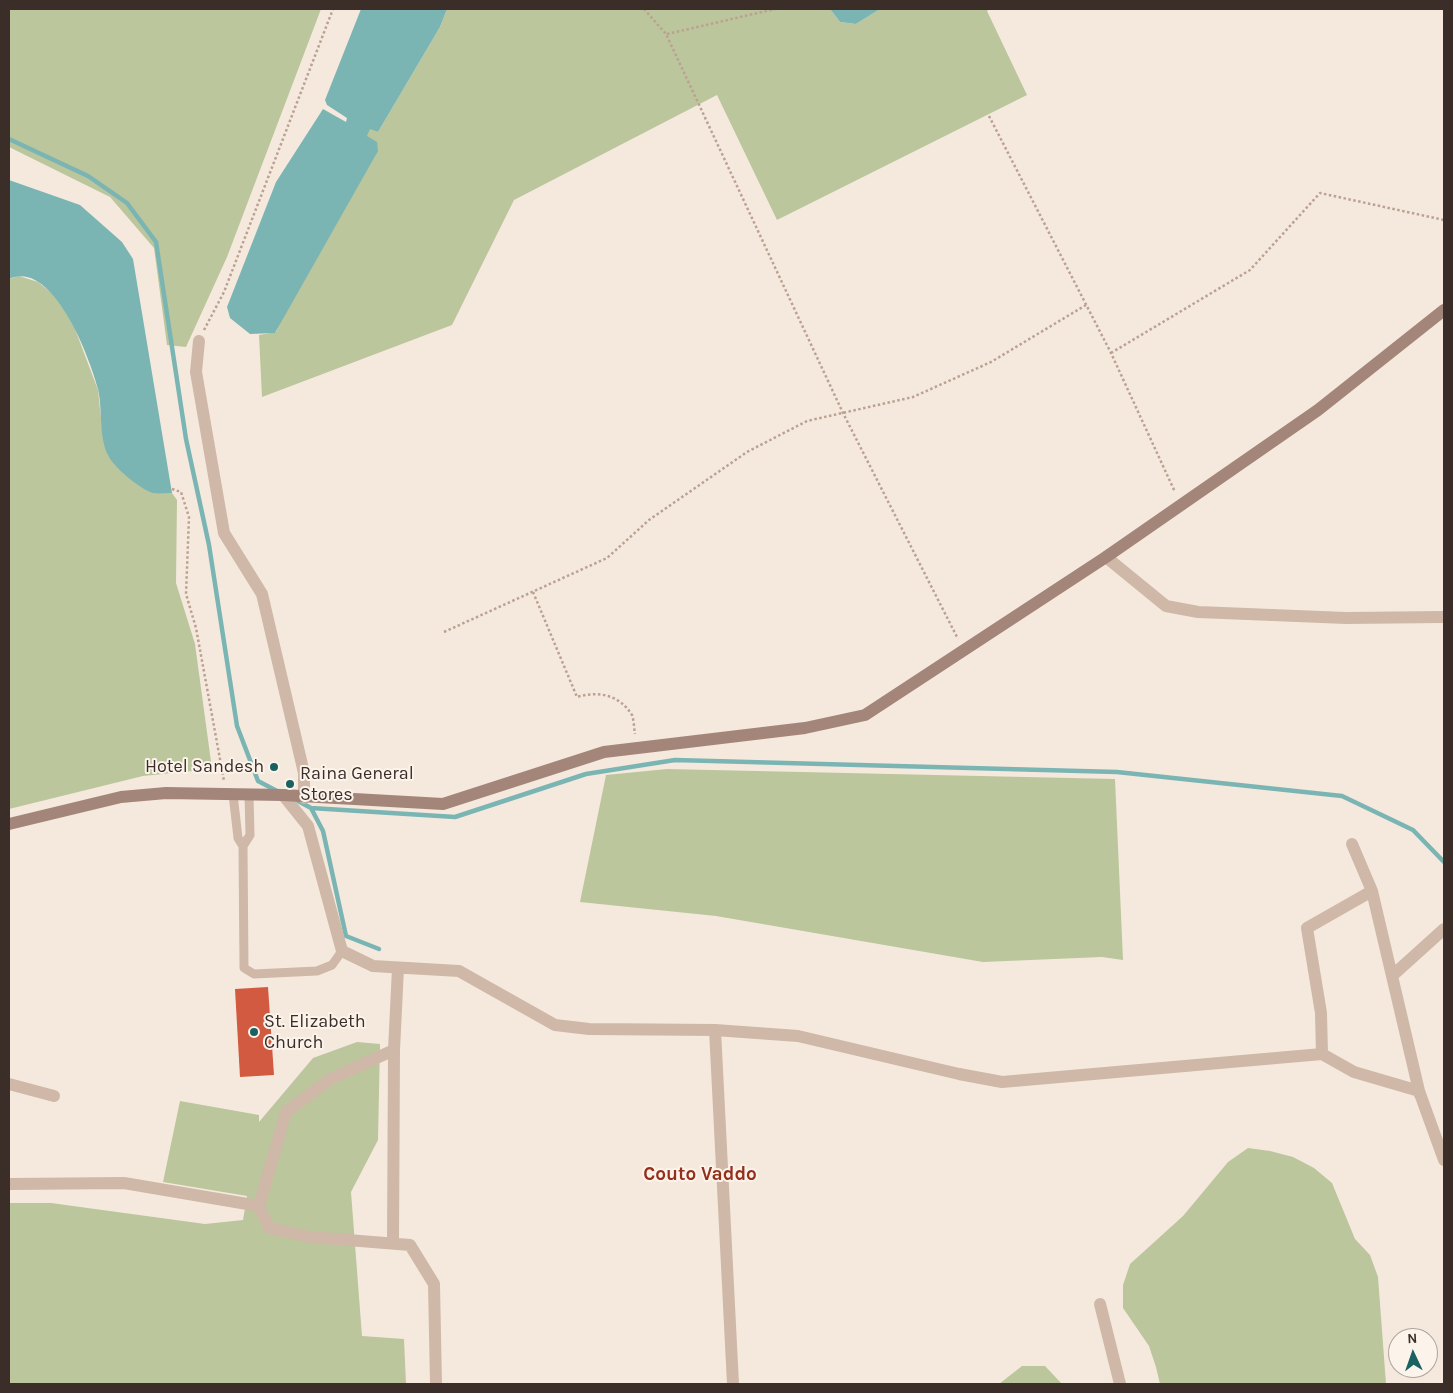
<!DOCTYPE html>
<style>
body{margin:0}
#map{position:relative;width:1453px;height:1393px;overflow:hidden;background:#f5e9de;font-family:Karla,sans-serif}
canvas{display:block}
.frame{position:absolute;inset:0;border:10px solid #3b2e29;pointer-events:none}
.north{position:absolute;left:1388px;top:1328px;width:50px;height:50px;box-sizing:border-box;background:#fcf3eb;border:1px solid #afa49d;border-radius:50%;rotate:357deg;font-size:14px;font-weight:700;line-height:20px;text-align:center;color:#3b2e29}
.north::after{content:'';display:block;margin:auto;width:18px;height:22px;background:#1a6161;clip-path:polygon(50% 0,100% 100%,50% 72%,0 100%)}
</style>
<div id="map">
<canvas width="1453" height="1393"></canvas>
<div class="frame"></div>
<div class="north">N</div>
</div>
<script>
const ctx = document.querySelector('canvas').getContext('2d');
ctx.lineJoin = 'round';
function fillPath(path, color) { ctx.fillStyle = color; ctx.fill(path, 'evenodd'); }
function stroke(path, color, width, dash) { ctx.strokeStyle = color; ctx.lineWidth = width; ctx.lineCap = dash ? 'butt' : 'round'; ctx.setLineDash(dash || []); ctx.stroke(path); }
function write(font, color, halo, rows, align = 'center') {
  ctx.font = font + ' Karla,sans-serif'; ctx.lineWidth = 4; ctx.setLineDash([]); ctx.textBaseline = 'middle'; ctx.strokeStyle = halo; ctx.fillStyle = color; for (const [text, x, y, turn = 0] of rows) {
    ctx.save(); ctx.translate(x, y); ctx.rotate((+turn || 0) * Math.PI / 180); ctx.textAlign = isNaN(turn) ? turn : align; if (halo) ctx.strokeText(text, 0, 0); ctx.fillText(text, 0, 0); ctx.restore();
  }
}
fillPath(new Path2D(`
 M9,9H321L227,257L186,347L167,345L154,248L110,197L9,147Z
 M447,9H830L840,22L856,24L880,9H990L987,11L1027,95L777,220L717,95L514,200L452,325L262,397L259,335L276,332L370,128L378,132L440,27Z
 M19,276L38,282L54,295L66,311L75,329L98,390L102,428L109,456L152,492L172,493L177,500L176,583L195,644L212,769L143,776L9,809V279Z
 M667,769L1115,779L1123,960L1102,957L983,962L716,916L580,902L606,775Z
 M357,1042L380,1044L378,1140L351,1192L362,1336L404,1339L406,1384H9V1203H51L205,1224L243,1220L247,1196L163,1182L180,1101L259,1115V1122L313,1058Z
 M1248,1148L1270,1151L1293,1157L1314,1168L1332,1183L1355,1239L1370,1255L1378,1277L1386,1384H1160L1156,1367L1149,1346L1123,1308V1285L1130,1264L1183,1216L1228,1162Z
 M1022,1366H1045L1062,1384H999Z`), '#bbc69c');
fillPath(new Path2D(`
 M361,9H447L440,27L378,132L370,129L367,136L377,142L378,151L275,333L250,334L230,318L227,307L276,182L323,109L346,122L347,118L327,105L325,100Z
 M830,9H880L856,24L840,22Z
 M9,180L80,205L122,242L133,259L172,493C166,493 158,494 153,493C140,489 115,468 109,457C98,437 103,411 98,389C90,358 53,259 9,279Z`), '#7ab5b4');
stroke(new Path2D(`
 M9,139L88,176L127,203L156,242L186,439L209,545L237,726L258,781L277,791
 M298,801L311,808L455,817L586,774L675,760L1117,772L1342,796L1413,830L1444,862
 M311,808L323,831L346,936L379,949`), '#7ab5b4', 4.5);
fillPath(new Path2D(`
 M268,987L274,1075L240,1077L235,989Z`), '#d15a40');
stroke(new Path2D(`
 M644,9L666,34L843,413L958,639
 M667,34L775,9
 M989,116L1111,353L1175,492
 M204,330L224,292L333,9
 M1111,353L1250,270L1320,193L1444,220
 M172,489L181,492L189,517L186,594L196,628L224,781
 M533,592L577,697C598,691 619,694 632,715C634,720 634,729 635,734
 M444,632L607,558L649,520L747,452L807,421L913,397L991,362L1086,305`), '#bba192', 2.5, [2.5, 2.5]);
stroke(new Path2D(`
 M233,794L238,838L243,846L244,968L254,974L317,971L332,965L342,951
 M243,846L250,835L249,795`), '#cfb8a8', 9);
stroke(new Path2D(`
 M199,341L196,372L224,533L262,594L304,773V798
 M1106,557L1166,606L1198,612L1346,618L1444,617
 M283,795L308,826L342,951L373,966L459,971L555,1025L589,1029L715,1030L798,1036L959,1074L1002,1082L1322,1054L1354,1072L1419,1091L1444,1160
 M1352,844L1372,891L1420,1095
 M398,968L394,1050L330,1079L286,1112L259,1206L269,1228L310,1237L410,1245L434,1284L436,1384
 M1393,975L1444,929
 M715,1030L733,1384
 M1322,1054L1321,1013L1307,928L1372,891
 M9,1084L54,1096
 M9,1184L124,1183L259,1206
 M393,1243L394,1050
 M1100,1304L1120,1384`), '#cfb8a8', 12);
stroke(new Path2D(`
 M9,824L121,797L166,793L283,795L443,804L604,752L805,728L865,715L1106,557L1318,410L1444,310`), '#a38679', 12);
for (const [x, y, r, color] of [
 [274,767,5,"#1a6161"],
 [290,784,5,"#1a6161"],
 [254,1032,5,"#1a6161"]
]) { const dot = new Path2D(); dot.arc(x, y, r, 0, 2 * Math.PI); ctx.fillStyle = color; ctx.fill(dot); stroke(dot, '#fcf3eb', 2); }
write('18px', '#3b2e29', '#fcf3eb', [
 ["Hotel Sandesh",264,767,"right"],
 ["Raina General",300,774],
 ["Stores",300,795],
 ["St. Elizabeth",264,1022],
 ["Church",264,1043]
], 'left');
write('bold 19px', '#932f1a', '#fcf3eb', [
 ["Couto Vaddo",700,1175]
]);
</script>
